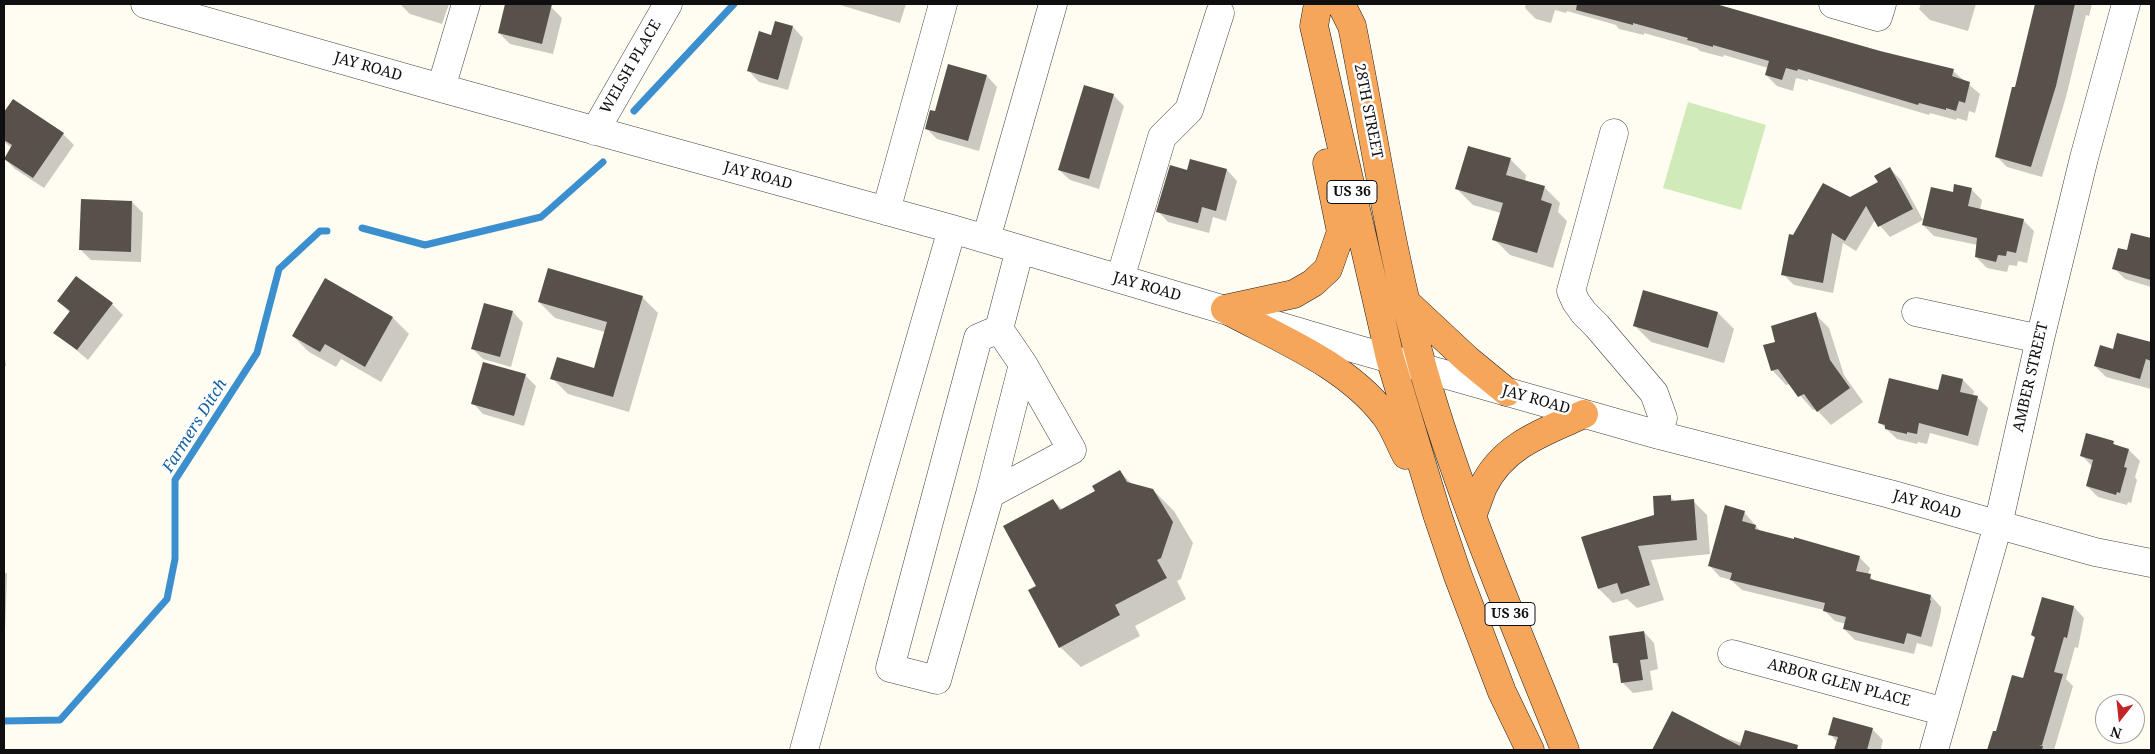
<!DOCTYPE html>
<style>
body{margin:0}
#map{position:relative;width:2155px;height:754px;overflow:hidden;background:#fffdf1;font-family:"Noto Serif",serif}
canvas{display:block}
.frame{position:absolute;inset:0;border:5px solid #0f0f0f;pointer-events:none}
.north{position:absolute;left:2095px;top:694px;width:50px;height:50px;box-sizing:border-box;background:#fff;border:1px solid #9f9f9f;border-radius:50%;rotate:196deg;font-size:14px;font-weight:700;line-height:20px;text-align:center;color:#0f0f0f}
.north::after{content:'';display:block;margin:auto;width:18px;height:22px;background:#c12527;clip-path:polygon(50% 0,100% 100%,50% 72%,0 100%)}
</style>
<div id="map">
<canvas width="2155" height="754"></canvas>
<div class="frame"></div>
<div class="north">N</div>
</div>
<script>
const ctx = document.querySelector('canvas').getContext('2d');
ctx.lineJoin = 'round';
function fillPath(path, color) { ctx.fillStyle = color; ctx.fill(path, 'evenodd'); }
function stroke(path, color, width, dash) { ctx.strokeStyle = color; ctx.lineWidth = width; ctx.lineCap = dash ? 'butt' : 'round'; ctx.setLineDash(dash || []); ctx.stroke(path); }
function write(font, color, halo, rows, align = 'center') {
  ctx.font = font + ' "Noto Serif",serif'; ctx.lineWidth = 5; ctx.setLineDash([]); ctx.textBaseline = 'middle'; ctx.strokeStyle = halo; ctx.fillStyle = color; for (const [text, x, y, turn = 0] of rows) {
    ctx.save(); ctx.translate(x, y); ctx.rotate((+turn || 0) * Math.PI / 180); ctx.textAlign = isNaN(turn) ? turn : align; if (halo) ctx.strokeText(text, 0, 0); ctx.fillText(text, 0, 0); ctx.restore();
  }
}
fillPath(new Path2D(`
 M1688,102L1766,125L1741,210L1663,188Z`), '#d1eaba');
fillPath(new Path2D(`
 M400,4H449L442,24L410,14Z
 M507,4H538L551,7L562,18L553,54L510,44L499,33Z
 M837,4H906L900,23Z
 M1526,4H1709L1953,71L1980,94L1975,113L1969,111L1967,121L1957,118L1956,120L1930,113L1929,115L1808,79V81L1796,78L1793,91L1777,86L1766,75L1768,68L1724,55L1723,57L1700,51L1697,48L1644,33V35L1619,29L1616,25L1567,11L1566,13L1555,10L1551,23L1536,19L1525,8Z
 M1921,4H1976L1968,31L1930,20L1919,9Z
 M2036,4H2092L2089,16L2086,15L2066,97L2042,177L2007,167L1996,156L2016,89Z
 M793,27L803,38L788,90L759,82L749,71Z
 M987,76L997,87L979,151L937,139L926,128L935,113Z
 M1113,95L1124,106L1099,189L1070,180L1059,170Z
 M13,101L63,134L74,145L44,188L15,169L5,159L12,148L4,142V115Z
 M1510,159L1526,175L1525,182L1544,187L1560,203L1558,212L1567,221L1553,268L1510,255L1494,239L1501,213L1473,205L1457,189Z
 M1890,169L1901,180L1923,220L1890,237L1875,220L1856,251L1843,243L1833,293L1794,285L1783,274L1794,237L1850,199L1880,182Z
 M1227,170L1237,181L1226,221L1213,217L1209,233L1168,222L1158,211L1188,171Z
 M1971,189L1982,200L1980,210L2023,220L2034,231L2027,263L2018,261L2017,266L2009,265L2007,272L1987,268L1976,257L1978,245L1934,236L1923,225L1953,193Z
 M132,202L143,213L141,262L91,260L80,249Z
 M2132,235L2151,240V287L2125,279L2114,268L2128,251Z
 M325,280L393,318L409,334L381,382L341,359L336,367L309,352L293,336Z
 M642,297L658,313L629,412L568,394L552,378L594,370L605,332L555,318L539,302Z
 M59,301L112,304L123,315L88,360L55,332L70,313Z
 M513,312L523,323L511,367L483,359L472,348Z
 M1718,313L1734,329L1724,363L1651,342L1635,326Z
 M1815,314L1829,328L1844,375L1863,402L1831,425L1816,409L1813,410L1790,384L1786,385L1773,371L1765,346L1777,342Z
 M2118,334L2151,344V389L2106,377L2095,366L2114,350Z
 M4,350L6,366H4Z
 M525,375L536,386L524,426L483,414L473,403Z
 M1943,375L1963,380L1974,391L1973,396L1977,397L1988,408L1978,446L1930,433L1927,444L1918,442L1917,444L1897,439L1880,423L1939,392Z
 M2113,442L2117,447L2129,450L2140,461L2135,477L2137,480L2131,503L2128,502L2127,505L2098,497L2087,486L2092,466L2081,455Z
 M1120,472L1133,485L1153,490L1174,511L1193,543L1181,579L1177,581L1186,599L1135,626L1140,636L1081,667L1060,647L1038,587L1053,500L1063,510L1096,491Z
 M1670,497L1676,502L1693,501L1707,515L1710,554L1651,560L1664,600L1637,608L1627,599L1613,603L1599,589Z
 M1744,512L1762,533L1859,557L1870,568L1868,575L1876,582L1931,596L1941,607V612L1932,647L1917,643L1914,654L1855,640L1844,629L1846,624L1835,621L1824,610L1742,590L1731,580L1720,577L1710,566Z
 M4,571L7,574L5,631H4Z
 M2074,607L2084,618L2078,648L2075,647L2066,679L2073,686L2054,750H1989L1994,732L1996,733L2024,680L2036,639L2032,635Z
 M1644,632L1654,643L1658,669L1650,671L1653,690L1633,693L1622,682L1620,669L1615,663Z
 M1872,729L1883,740L1881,748L1883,750H1835L1837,742L1830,734Z
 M1719,736L1742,743L1779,749L1656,750L1655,749Z`), '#0003');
stroke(new Path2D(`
 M634,111L734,4
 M362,228L425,245L541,217L603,162
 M4,721L60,720L167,599L175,559V480L257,353L279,269L320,231H327`), '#3c8fce', 7);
fillPath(new Path2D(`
 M505,4H552L542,44L498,33Z
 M1577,4H1716L1880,51L1954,69L1952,76L1970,82L1965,103L1959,101L1956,111L1946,108V110L1919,103L1918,105L1798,69L1797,71L1786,68L1782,80L1765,75L1769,61L1713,45V47L1687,40L1688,38L1633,23V25L1576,10Z
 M2035,4H2075L2056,86L2031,167L1995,157L2012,87H2015Z
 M775,21L793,26L778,80L747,71L759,31L771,35Z
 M948,64L987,75L968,141L925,129L930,110L935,111Z
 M1084,85L1114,94L1089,179L1058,170Z
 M13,99L64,133L33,178L4,159L12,145L4,140V112Z
 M1468,146L1511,158L1506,175L1545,186L1541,200L1552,204L1537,253L1492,240L1503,203L1455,189Z
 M1190,159L1227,169L1216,211L1202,207L1198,223L1156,212L1170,165L1187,170Z
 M1890,167L1913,209L1878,227L1866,206L1845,241L1832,233L1823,283L1781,275L1789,234L1793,235L1823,183L1850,197L1878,182L1874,176Z
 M1954,184L1972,188L1968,206L2024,219L2016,253L2007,251L2006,256L1998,255L1996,262L1975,257L1977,238L1922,225L1931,187L1953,192Z
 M81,199L132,201L131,252L79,250Z
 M2131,233L2151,238V280L2112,269L2118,248L2127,250Z
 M548,268L643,296L613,397L550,379L557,357L594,368L607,322L538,302Z
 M76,276L113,303L77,350L53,333L70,311L57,301Z
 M325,278L393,317L365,367L325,344L320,352L292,336Z
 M1643,290L1718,312L1708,348L1633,326Z
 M484,303L513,311L500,357L471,349Z
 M1816,312L1830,360L1850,388L1817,412L1804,394L1798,397L1778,369L1771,371L1763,345L1775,342L1771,326Z
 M2117,333L2151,342V361L2146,359L2140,379L2094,366L2100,345L2113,349Z
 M483,362L526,374L514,416L471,404Z
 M1942,374L1963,379L1960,392L1978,396L1968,436L1919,423L1917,434L1907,432V434L1885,429V425L1878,423L1889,378L1938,390Z
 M2086,433L2114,441L2113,444L2129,449L2124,467L2127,468L2120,493L2117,492L2116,495L2086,486L2093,460L2080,456Z
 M1120,470L1127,482L1153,489L1173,522L1161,558L1157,560L1167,578L1115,605L1120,615L1059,648L1028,590L1036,586L1003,526L1053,499L1060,510L1095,491L1092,486Z
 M1671,495V501L1694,499L1697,540L1638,546L1650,585L1621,594L1617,583L1598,589L1581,537L1654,515L1653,496Z
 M1725,505L1745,511L1742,521L1756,525L1755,529L1794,539V537L1860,556L1856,571L1871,574L1870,579L1931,595L1930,600L1931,601L1921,637L1907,633L1904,644L1843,629L1846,617L1823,611L1825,603L1730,580L1732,573L1708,566Z
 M2042,597L2074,606L2067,638L2064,637L2054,672L2063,674L2042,745H2039L2043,746L2042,750H1987L1993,731H1996L2012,675L2023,678L2035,637L2031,635Z
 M1644,631L1648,659L1640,660L1643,680L1621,683L1618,663H1613L1609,636Z
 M1672,711L1740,746L1745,730L1798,745L1797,750H1652Z
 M1833,717L1873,728L1867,750H1834L1838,737L1828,735Z`), '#58514b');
const minor = new Path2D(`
 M145,4L441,88L952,229L1356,349L1659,435L1890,494L2095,552L2151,563
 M1833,4L1878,17L1882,4
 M441,88L466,4
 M595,131L668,4
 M1614,133L1571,291L1576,302L1584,313L1597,326L1654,393L1663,418L1659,435
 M886,211L943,4
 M986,239L1053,4
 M1120,279L1162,137L1189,110L1220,13
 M1916,312L2040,339
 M999,329L978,338L890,668L937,680L990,494L1023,364L999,329L1020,249
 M990,494L1072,450L1023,364
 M1732,654L1945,712
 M804,750L851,580L952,229
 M1934,750L1998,525L2040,339L2084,158L2126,4`);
const highway = new Path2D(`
 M1318,4L1314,26L1390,358L1437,514L1458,576L1502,692L1530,750
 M1341,4L1352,26C1375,140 1391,256 1423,369C1460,499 1515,624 1565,750
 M1407,303L1468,360L1507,392
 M1225,309L1294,294L1313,283L1328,269L1341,232L1327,163
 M1225,309C1280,339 1345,364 1384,414C1394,426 1399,442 1406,455
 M1472,516C1476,507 1479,497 1483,487C1503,445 1544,432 1584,414`);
stroke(minor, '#424242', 29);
stroke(highway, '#202020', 29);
stroke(minor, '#fff', 28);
stroke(highway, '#f5a65a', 28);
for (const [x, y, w] of [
 [1352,192,50],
 [1510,614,50]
]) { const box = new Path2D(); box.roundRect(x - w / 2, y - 11.5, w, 23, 4); ctx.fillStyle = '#fff'; ctx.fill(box); stroke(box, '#0f0f0f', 1); }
write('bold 14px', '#0f0f0f', null, [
 ["US 36",1352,192],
 ["US 36",1510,614]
]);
write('15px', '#0f0f0f', '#fff', [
 ["JAY ROAD",368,67,16],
 ["WELSH PLACE",631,67,-60],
 ["28TH STREET",1368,111,79],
 ["JAY ROAD",758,176,15],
 ["JAY ROAD",1147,287,16],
 ["AMBER STREET",2031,377,-77],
 ["JAY ROAD",1536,400,16],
 ["JAY ROAD",1927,505,16],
 ["ARBOR GLEN PLACE",1839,683,15]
]);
write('italic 16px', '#1761a3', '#fff', [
 ["Farmers Ditch",195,426,-58]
]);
</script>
